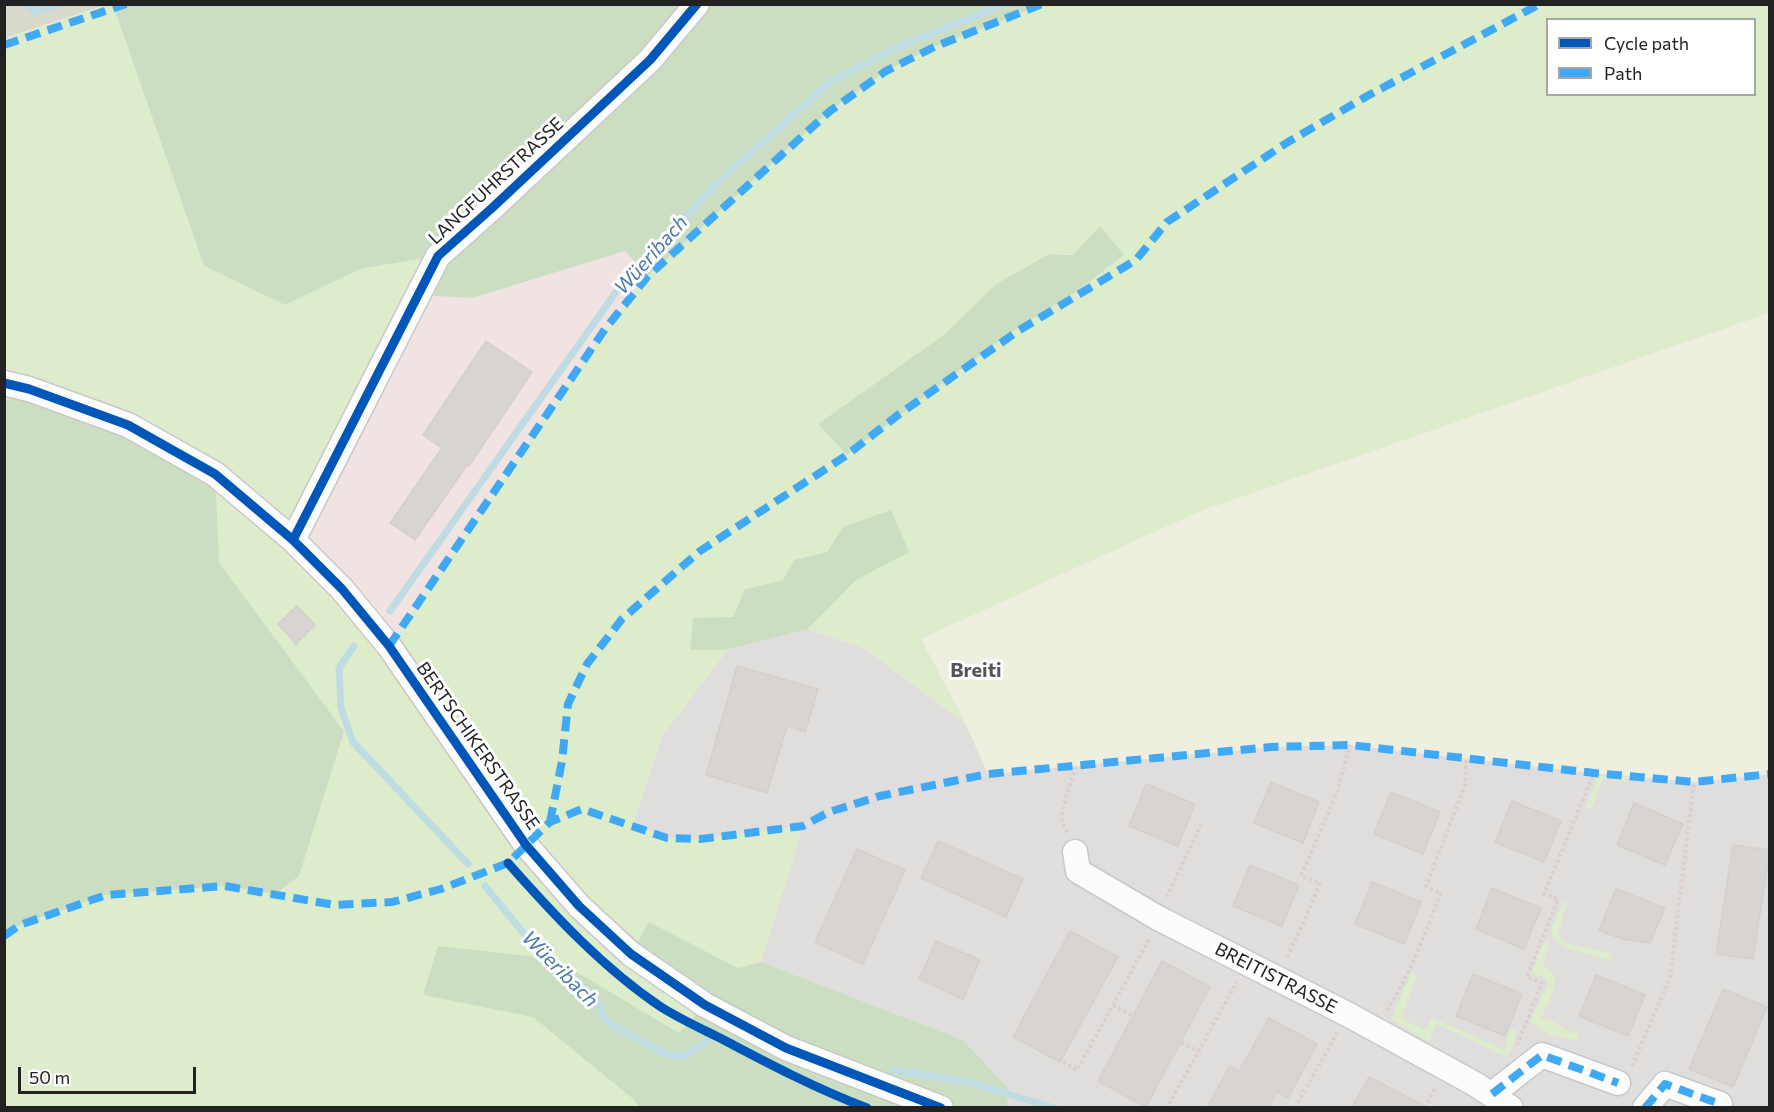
<!DOCTYPE html>
<meta charset="utf-8">
<style>
body{margin:0}
#map{position:relative;width:1774px;height:1112px;overflow:hidden;background:#f0eeeb;font-family:Commissioner,sans-serif}
canvas{display:block}
.frame{position:absolute;inset:0;border:6px solid #222;pointer-events:none}
.legend{position:absolute;left:1546px;top:18px;width:210px;height:78px;box-sizing:border-box;background:#fff;border:2px solid #a7a7a7;margin:0;padding:8px 10px;list-style:none;font-size:18px;color:#222}
.legend li{display:flex;align-items:center;gap:12px;height:30px}
.legend b{width:30px;border:2px solid #a7a7a7}
.scale{position:absolute;left:18px;top:1067px;width:178px;height:27px;box-sizing:border-box;border:3px solid #222;border-top:0;padding-left:8px;font-size:18px;line-height:21px;white-space:nowrap;color:#222;-webkit-text-stroke:4px #fff;paint-order:stroke}
</style>
<div id="map">
<canvas width="1774" height="1112"></canvas>
<div class="frame"></div>
<ul class="legend">
<li><b style="height:8px;background:#0057b8"></b>Cycle path</li>
<li><b style="height:8px;background:#3fa9f5"></b>Path</li>
</ul>
<div class="scale">50 m</div>
</div>
<script>
const ctx = document.querySelector('canvas').getContext('2d');
ctx.lineJoin = 'round';
function fillPath(path, color) { ctx.fillStyle = color; ctx.fill(path, 'evenodd'); }
function stroke(path, color, width, dash) { ctx.strokeStyle = color; ctx.lineWidth = width; ctx.lineCap = dash ? 'butt' : 'round'; ctx.setLineDash(dash || []); ctx.stroke(path); }
function write(font, color, halo, rows, align = 'center') {
  ctx.font = font + ' Commissioner,sans-serif'; ctx.lineWidth = 6; ctx.setLineDash([]); ctx.textBaseline = 'middle'; ctx.strokeStyle = halo; ctx.fillStyle = color; for (const [text, x, y, turn = 0] of rows) {
    ctx.save(); ctx.translate(x, y); ctx.rotate((+turn || 0) * Math.PI / 180); ctx.textAlign = isNaN(turn) ? turn : align; if (halo) ctx.strokeText(text, 0, 0); ctx.fillText(text, 0, 0); ctx.restore();
  }
}
fillPath(new Path2D(`
 M808,629L864,648L966,724L988,774L1271,747L1350,745L1594,773L1694,782L1769,774V1107H1008L1007,1087L963,1040L761,962L803,826L701,839L667,838L633,825L662,736L727,650Z`), '#dfdedc');
fillPath(new Path2D(`
 M625,251L648,276L605,329L389,646L293,540L418,295L472,298Z`), '#f1e3e1');
fillPath(new Path2D(`
 M5,4L106,5L5,38Z`), '#d9d9cd');
fillPath(new Path2D(`
 M1769,313V774L1694,782L1594,773L1350,745L1271,747L988,774L966,724L921,640L1198,512Z`), '#efefdf');
fillPath(new Path2D(`
 M106,5H113L204,266L285,305L360,269L438,256L293,540L389,646L605,329L648,276L830,111L886,71L934,47L1042,5H1769V313L1198,512L921,639L966,724L864,648L808,629L856,580L908,552L844,527L827,552L794,560L783,580L745,589L733,617L690,650H727L662,736L633,825L667,838L701,839L803,826L761,962L738,968L649,922L705,1005L679,1033L555,959L424,995L533,1016L632,1098L640,1107H5V936L20,925L106,895L225,886L275,894L344,731L218,563L215,474L30,389L5,402V38ZM1548,20H1754V94H1548ZM1049,254L1124,255L1079,290L1010,333L847,455L818,424L945,334L996,284Z
 M1598,776L1628,777L1627,782L1603,779L1591,810L1586,808Z
 M1564,901L1567,903L1558,934L1566,943L1611,953L1612,961L1563,947L1551,935L1552,927Z
 M1547,941L1549,945L1544,958V965C1566,979 1549,999 1541,1018L1554,1022L1571,1033H1578L1579,1039C1563,1041 1540,1033 1530,1021L1548,984L1545,978L1531,973L1542,946Z
 M1411,972L1418,975L1401,1018L1425,1030L1432,1018L1505,1050L1510,1029L1516,1031L1512,1048L1506,1057L1437,1024L1429,1042L1391,1020Z`), '#ddeccb');
fillPath(new Path2D(`
 M113,5H1042L934,47L886,71L830,111L648,276L625,251L472,298L418,295L437,256L360,269L285,305L204,266Z
 M1100,226L1124,255L1079,290L1010,333L847,455L818,424L945,334L996,284L1049,254L1073,255Z
 M29,389L215,474L219,563L344,731L299,876L275,894L225,886L106,895L20,925L5,936L4,402Z
 M891,510L909,552L856,580L808,629L727,650H690L693,618L733,617L745,589L783,580L794,560L827,552L843,527Z
 M649,922L738,968L761,962L963,1040L1007,1087L1008,1107H640L632,1098L533,1017L423,995L438,946L555,959L679,1033L705,1005L631,954Z`), '#cbdec1');
fillPath(new Path2D(`
 M21,5H67L36,16Z`), '#bfdbe3');
stroke(new Path2D(`
 M390,611L616,292L716,184L831,81L900,46L1005,4
 M354,646L339,668L341,708L353,742L468,864
 M485,886L540,953L567,972L597,1001L606,1021L629,1035L668,1055L685,1056L707,1041
 M893,1070L968,1082L1054,1108`), '#bfdbe3', 7);
const building = new Path2D(`
 M486,341L532,372L469,466L467,465L415,540L390,523L442,448L423,435Z
 M297,606L315,625L296,644L278,624Z
 M737,666L818,689L805,732L787,726L767,793L706,775Z
 M1271,782L1319,802L1303,843L1254,823Z
 M1146,784L1195,804L1178,846L1129,826Z
 M1391,792L1440,812L1423,854L1374,834Z
 M1512,801L1561,821L1544,862L1495,842Z
 M1634,803L1683,824L1665,865L1617,845Z
 M938,841L1023,879L1006,917L921,878Z
 M1733,845L1770,850L1753,959L1716,954Z
 M857,849L905,870L863,964L815,942Z
 M1250,865L1299,885L1282,926L1233,906Z
 M1372,882L1421,902L1404,944L1355,924Z
 M1492,888L1541,908L1524,949L1476,929Z
 M1616,889L1665,908L1650,943L1622,939L1599,930Z
 M1070,931L1118,957L1060,1062L1013,1037Z
 M936,941L980,960L963,999L919,979Z
 M1162,961L1210,987L1146,1107L1098,1081Z
 M1473,974L1522,994L1505,1036L1456,1016Z
 M1596,975L1645,995L1628,1036L1579,1016Z
 M1723,989L1767,1007L1733,1087L1689,1069Z
 M1269,1018L1317,1044L1288,1098L1277,1092L1269,1107H1207L1230,1066L1239,1071Z
 M1369,1077L1427,1107H1352Z`);
fillPath(building, '#d7d4d2');
stroke(building, '#d3d0cc', 1.5);
const minor = new Path2D(`
 M4,383L29,389L128,425L215,474L293,540L342,589L389,646L526,845L579,906L631,954L705,1005L786,1048L941,1108
 M293,540L438,256L492,208L650,60L697,4
 M1075,852L1078,871L1158,918L1347,1014L1475,1084L1511,1108
 M1492,1094L1542,1055L1618,1083
 M1645,1108L1665,1084L1720,1104`);
stroke(minor, '#c9c8c7', 27);
stroke(new Path2D(`
 M1067,832L1061,818L1067,793L1076,767
 M1167,897L1202,822
 M1287,957L1303,924L1320,883L1301,876L1337,792L1350,745
 M1113,1005L1199,1052
 M1387,1010C1410,975 1425,933 1441,893L1426,886L1465,785L1466,757
 M1517,1045L1542,983L1527,977L1558,899L1544,894L1594,773
 M1063,1062L1077,1070L1150,938
 M1632,1066L1670,977L1694,782
 M1171,1108L1168,1106L1237,982
 M1295,1108L1337,1033
 M1425,1108L1436,1087`), '#dccecd', 4, [3, 3]);
stroke(minor, '#fdfcfc', 24);
stroke(new Path2D(`
 M4,45L126,4
 M389,646L605,329L648,276L830,111L886,71L934,47L1042,4
 M550,822L562,761L568,704L587,664L622,619L700,551L847,455L898,415L1018,331L1136,260L1167,222L1288,142L1369,95L1540,4
 M4,936L20,925L106,895L225,886L335,905L392,902L441,889L508,863L550,822L582,809L667,838L701,839L803,826L829,812L880,796L988,774L1271,747L1350,745L1594,773L1694,782L1770,774
 M1492,1094L1542,1055L1618,1083
 M1645,1108L1665,1084L1720,1104`), '#3fa9f5', 8, [15, 8]);
stroke(new Path2D(`
 M4,383L29,389L128,425L215,474L293,540L342,589L389,646L526,845L579,906L631,954L705,1005L786,1048L941,1108
 M293,540L438,256L492,208L650,60L697,4
 M508,863C554,915 603,968 661,1007C680,1019 702,1029 722,1039C769,1064 817,1089 867,1108`), '#0057b8', 9);
write('18px', '#222', '#fff', [
 ["LANGFUHRSTRASSE",496,181,-43],
 ["BERTSCHIKERSTRASSE",478,746,55],
 ["BREITISTRASSE",1276,978,27]
]);
write('italic 20px', '#4a7aab', '#fff', [
 ["Wüeribach",651,255,-48],
 ["Wüeribach",560,969,45]
]);
write('bold 20px', '#555', '#fff', [
 ["Breiti",976,670]
]);
</script>
